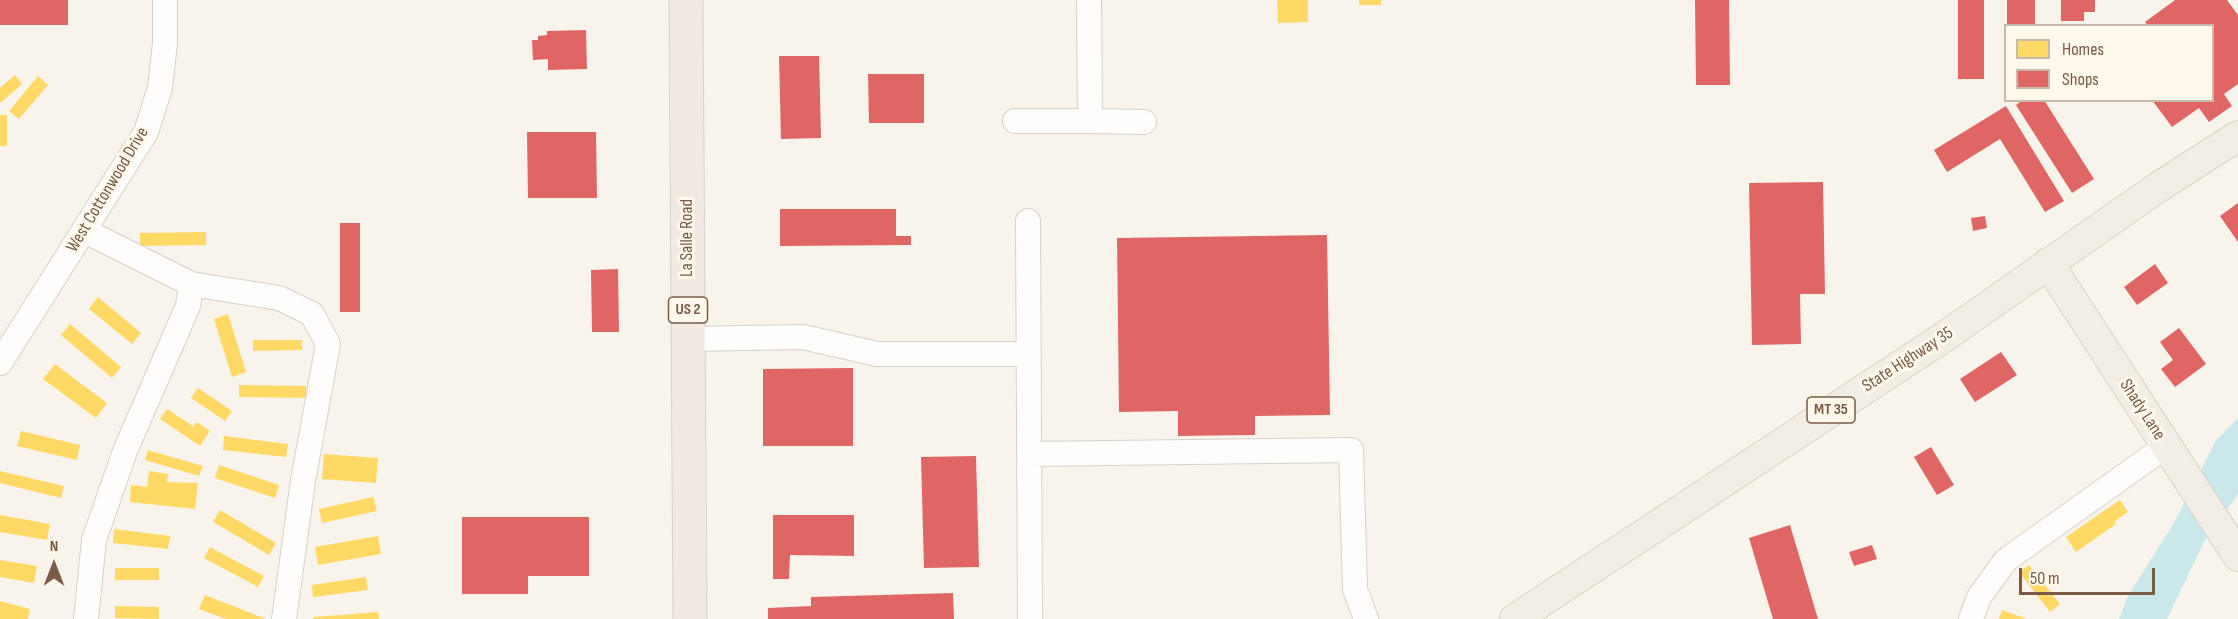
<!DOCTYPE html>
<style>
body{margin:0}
#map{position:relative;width:2238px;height:619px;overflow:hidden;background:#f8f4eb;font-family:"Sofia Sans Condensed",sans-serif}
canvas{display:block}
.legend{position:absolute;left:2004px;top:24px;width:210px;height:78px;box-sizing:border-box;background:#fff8ed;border:2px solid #c9b9ab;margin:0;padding:8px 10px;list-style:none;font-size:18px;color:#795b48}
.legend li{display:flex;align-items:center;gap:12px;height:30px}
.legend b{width:30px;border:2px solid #c9b9ab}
.north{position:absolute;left:24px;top:535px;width:60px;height:60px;-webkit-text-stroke:4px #fff8ed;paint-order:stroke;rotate:0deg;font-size:16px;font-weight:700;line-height:24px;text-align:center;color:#795b48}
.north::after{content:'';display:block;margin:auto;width:21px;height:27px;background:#795b48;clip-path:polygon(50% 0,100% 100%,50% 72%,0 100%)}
.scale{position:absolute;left:2019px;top:568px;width:136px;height:27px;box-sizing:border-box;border:3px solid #795b48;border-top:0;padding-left:8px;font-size:18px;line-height:21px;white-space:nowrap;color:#795b48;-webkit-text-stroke:4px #fff8ed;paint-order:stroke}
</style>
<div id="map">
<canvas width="2238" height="619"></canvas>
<ul class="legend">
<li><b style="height:16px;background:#ffd966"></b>Homes</li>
<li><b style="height:16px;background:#e06666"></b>Shops</li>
</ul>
<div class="north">N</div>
<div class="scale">50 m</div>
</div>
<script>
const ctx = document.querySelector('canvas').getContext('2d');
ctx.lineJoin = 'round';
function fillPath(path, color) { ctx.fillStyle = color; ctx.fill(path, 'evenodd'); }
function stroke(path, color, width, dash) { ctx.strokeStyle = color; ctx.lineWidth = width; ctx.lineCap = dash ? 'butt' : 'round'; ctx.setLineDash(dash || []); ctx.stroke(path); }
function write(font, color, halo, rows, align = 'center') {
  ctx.font = font + ' "Sofia Sans Condensed",sans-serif'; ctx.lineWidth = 6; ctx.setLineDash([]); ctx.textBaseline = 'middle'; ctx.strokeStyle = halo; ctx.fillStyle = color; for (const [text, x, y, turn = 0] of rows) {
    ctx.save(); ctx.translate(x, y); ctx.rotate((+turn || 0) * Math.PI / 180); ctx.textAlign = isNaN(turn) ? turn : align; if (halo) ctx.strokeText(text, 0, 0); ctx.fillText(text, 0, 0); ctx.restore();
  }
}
fillPath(new Path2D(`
 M2238,418V494L2204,542L2167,619H2119L2128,596L2174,523L2215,442Z`), '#cae7ea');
fillPath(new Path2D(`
 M1277,0H1308V22L1278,23Z
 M1359,0H1381V5H1359Z
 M15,75L22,84L0,103V88Z
 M38,76L48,85L19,119L9,111Z
 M0,115H7V146H0Z
 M206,232V245L140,246V233Z
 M98,297L141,333L132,344L89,309Z
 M228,314L246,372L232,377L214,319Z
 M70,324L121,367L112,378L61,335Z
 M253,340H302V350L253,351Z
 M55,364L107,403L96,418L43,379Z
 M239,385L306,386V398L239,397Z
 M198,388L232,411L225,421L191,398Z
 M167,409L193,426L197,422L210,431L200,446L160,419Z
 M21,431L80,445L77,460L17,446Z
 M224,436L288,444L286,457L223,450Z
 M148,450L203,466L199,476L145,460Z
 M324,454L378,458L376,483L322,479Z
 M219,465L279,485L275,498L215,478Z
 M0,471L64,486L61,498L0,483Z
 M149,471L168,474L167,482L198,483L195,509L130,502L131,485L147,487Z
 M373,497L377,511L322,523L319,509Z
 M2120,500L2128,512L2114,522L2116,524L2076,552L2066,537Z
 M220,510L276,543L269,555L213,522Z
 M0,515L50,524L47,540L0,532Z
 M114,529L170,536L168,549L113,543Z
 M378,536L381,554L318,565L315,547Z
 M210,547L264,576L258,587L204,558Z
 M0,560L37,566L34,583L0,577Z
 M2029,565L2060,604L2050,612L2019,572Z
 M115,568H159V580H115Z
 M366,577L368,590L313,597L312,585Z
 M205,595L266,619H226L199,609Z
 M0,601L30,609L28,619H0Z
 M115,606L159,607V619L115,618Z
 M2002,610L2027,619H1999Z
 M378,612L379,619H314V617Z`), '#ffd966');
fillPath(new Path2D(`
 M0,0H68V25H0Z
 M1695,0H1729L1730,85H1696Z
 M1958,0H1984V79H1958Z
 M2007,0H2035V26H2007Z
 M2061,0H2095V12H2084V21H2061Z
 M2175,0H2227L2238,15V84L2224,94L2232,106L2209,122L2199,108L2172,127L2152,100H2212V26H2148L2145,22Z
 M586,30L587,69L548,70V59L533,60L532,40H538V36L547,35V31Z
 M779,56H819L821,138L781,139Z
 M868,74H924V123H869Z
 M2023,100H2044L2094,179L2072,193L2016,105Z
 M2006,106L2064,201L2045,212L2000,139L1947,172L1934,150Z
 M527,132H596L597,198H528Z
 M1823,182L1825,294H1800L1801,344L1752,345L1749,183Z
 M2238,203V242L2220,216Z
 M780,209H896V236H911V245L780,246Z
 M1985,216L1987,228L1973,231L1971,218Z
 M340,223H360V312H340Z
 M1327,235L1330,415L1255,416V435L1178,436V411L1119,412L1117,238Z
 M2155,264L2168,283L2137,305L2124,287Z
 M618,269L619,332H592L591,270Z
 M2179,328L2206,364L2175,387L2161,369L2173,360L2160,342Z
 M2001,352L2017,375L1975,402L1960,379Z
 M853,368V446H763V369Z
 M1931,447L1954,485L1937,495L1914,457Z
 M976,456L979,567L924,568L921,457Z
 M773,515H854V556L790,555L789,579H773Z
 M462,517H589V576H528V594H462Z
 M1790,525L1818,619H1773L1749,538Z
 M1872,545L1877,559L1854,566L1849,552Z
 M953,593L954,619H768V608L811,606V597Z`), '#e06666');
const minor = new Path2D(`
 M1015,121H1090L1089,0
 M1090,121L1144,122
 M1028,221L1030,619
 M85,231L191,284L279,298L312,314L328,344L303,481L284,619
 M688,339L803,337L877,354H1029
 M0,363L146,132L160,88L165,43V0
 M1029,454L1351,450L1355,589L1366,619
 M86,619L94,540L125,451L188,306L191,284
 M1971,619L1979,597L2006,560L2166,446`);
const major = new Path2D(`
 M2048,263L2238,556
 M1515,619L1947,335L2157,188L2238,136`);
const highway = new Path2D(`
 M686,0L690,619`);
stroke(minor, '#d7d1c9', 26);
stroke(major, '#dad1c9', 32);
stroke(highway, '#dad1c9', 35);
stroke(minor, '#fefdfc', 24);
stroke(major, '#f3eee5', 30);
stroke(highway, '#f2e9e3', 33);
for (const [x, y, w] of [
 [688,310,39],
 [1831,410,48]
]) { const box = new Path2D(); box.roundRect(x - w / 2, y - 13, w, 26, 4.5); ctx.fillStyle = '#fff8ed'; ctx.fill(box); stroke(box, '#795b48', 1.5); }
write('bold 16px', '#795b48', null, [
 ["US 2",688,310],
 ["MT 35",1831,410]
]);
write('18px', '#795b48', '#fff8ed', [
 ["West Cottonwood Drive",108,190,-59],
 ["La Salle Road",687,238,-90],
 ["State Highway 35",1908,360,-33],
 ["Shady Lane",2142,410,57]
]);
</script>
